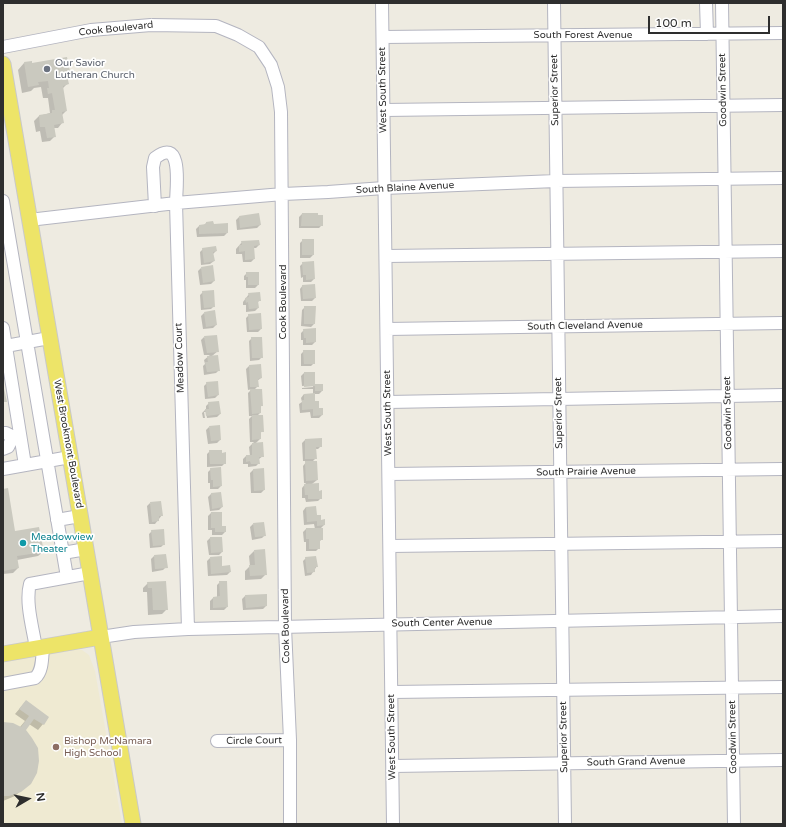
<!DOCTYPE html>
<style>
body{margin:0}
#map{position:relative;width:786px;height:827px;overflow:hidden;background:#eeebe1;font-family:"Varela Round",sans-serif}
canvas{display:block}
.frame{position:absolute;inset:0;border:4px solid #2e2e2e;pointer-events:none}
.north{position:absolute;left:8px;top:779px;width:40px;height:40px;-webkit-text-stroke:3px #fff;paint-order:stroke;rotate:81deg;font-size:11px;font-weight:700;line-height:16px;text-align:center;color:#2e2e2e}
.north::after{content:'';display:block;margin:auto;width:14px;height:18px;background:#2e2e2e;clip-path:polygon(50% 0,100% 100%,50% 72%,0 100%)}
.scale{position:absolute;left:648px;top:16px;width:122px;height:18px;box-sizing:border-box;border:2px solid #2e2e2e;border-top:0;padding-left:5px;font-size:12px;line-height:14px;white-space:nowrap;color:#2e2e2e;-webkit-text-stroke:3px #fff;paint-order:stroke}
</style>
<div id="map">
<canvas width="786" height="827"></canvas>
<div class="frame"></div>
<div class="north">N</div>
<div class="scale">100 m</div>
</div>
<script>
const ctx = document.querySelector('canvas').getContext('2d');
ctx.lineJoin = 'round';
function fillPath(path, color) { ctx.fillStyle = color; ctx.fill(path, 'evenodd'); }
function stroke(path, color, width, dash) { ctx.strokeStyle = color; ctx.lineWidth = width; ctx.lineCap = dash ? 'butt' : 'round'; ctx.setLineDash(dash || []); ctx.stroke(path); }
function write(font, color, halo, rows, align = 'center') {
  ctx.font = font + ' "Varela Round",sans-serif'; ctx.lineWidth = 3.5; ctx.setLineDash([]); ctx.textBaseline = 'middle'; ctx.strokeStyle = halo; ctx.fillStyle = color; for (const [text, x, y, turn = 0] of rows) {
    ctx.save(); ctx.translate(x, y); ctx.rotate((+turn || 0) * Math.PI / 180); ctx.textAlign = isNaN(turn) ? turn : align; if (halo) ctx.strokeText(text, 0, 0); ctx.fillText(text, 0, 0); ctx.restore();
  }
}
fillPath(new Path2D(`
 M66,649L82,650L89,655L95,671L122,824H3V660Z`), '#efead2');
fillPath(new Path2D(`
 M24,63L70,75L66,78L67,84L62,89L66,111L61,116L62,123L58,128H53L55,136L50,141L42,142L40,131L36,132L34,121L39,116L50,113L48,98H43L41,87L34,88L31,91L22,93L18,70Z
 M302,214L316,216L322,225L319,228H299V217Z
 M239,217L260,225L257,228L237,230L236,220Z
 M206,223L213,225L227,233L224,236L197,237L196,229L199,226L204,225Z
 M303,240L313,255L310,258H300V243Z
 M242,242L259,245L256,248H253L254,259L251,262H243L242,254H236V249Z
 M203,249L216,251L213,254L214,261L210,264L201,265L200,252Z
 M303,263L314,279L311,282H303V277L301,278L300,266Z
 M201,268L214,281L211,284L200,285L198,271Z
 M247,273L258,285L255,288H246V280H244V276Z
 M303,285L315,298L312,301H301L300,289Z
 M203,292L214,306L211,309L201,310L200,295Z
 M249,294L260,300L257,303L258,308L255,311L246,312V305H243V302Z
 M305,307L314,324L311,327L301,326L302,310Z
 M204,313L216,325L213,328L203,329L201,316Z
 M249,315L261,329L258,332H247L246,318Z
 M304,330L315,342L312,345H303V340H301V333Z
 M204,337L218,351L212,356L219,370L216,373L204,375L203,366L205,364L204,360L210,355H204L201,340Z
 M252,338L262,357L259,360L250,361L249,341Z
 M304,351L314,363L311,366H301V354Z
 M249,366L261,378L257,381L258,386L254,390L262,405L260,408V413L257,416L263,431L260,433V439L256,443L263,456L259,459V463L256,466L248,467V464H243V459L246,456H250L249,447L254,442H250L249,419L252,416H249L248,393L252,389L248,390L246,369Z
 M304,373L314,385L322,391L319,394H314V402L322,415L319,418H311L310,412L300,413L299,404L302,402L301,398L304,394H313V389H302V388L313,387V385L302,386L301,376Z
 M207,383L218,395L215,398L205,399L204,386Z
 M209,403L220,414L217,417L207,418L206,412H204L205,418H203L202,413L205,410H206V406Z
 M209,427L220,440L217,443L208,444L206,430Z
 M305,440L321,446L318,449H315L316,458L312,462L317,480L312,484L319,492L321,498L318,501L306,502L305,498H302V488L306,483H304L303,466L307,461H303L302,443Z
 M210,451L225,463L222,466L207,467V454Z
 M211,469L221,486L218,489H210V483H208V472Z
 M253,470H263L264,490L261,493H251L250,473Z
 M3,490L14,532L43,552L38,556L17,560L18,568L13,573L3,574Z
 M220,493L222,507L219,510L210,511L208,497L211,494Z
 M150,503L162,515L155,524H149L147,506Z
 M306,507L324,525L320,529L322,539L319,542V548L316,551H306V542H304L303,532L306,529H315L314,524L304,525L303,511Z
 M211,513L225,532L222,535H212V530H208V516Z
 M253,524L265,535L262,538L252,540L250,527Z
 M152,531L164,544L161,547L150,548L149,534Z
 M210,538H221L222,552L219,555H209L207,541Z
 M254,551L266,574L261,579L245,580V571L250,566L249,556Z
 M154,556L166,567L163,570L152,572L151,559Z
 M210,558L222,567L230,572L227,575L208,576L207,561Z
 M306,558L317,566L311,575L305,576L303,561Z
 M165,582L167,609L162,614L148,615L147,592H143V588L148,583Z
 M220,582L227,607L224,610H210V601L213,598H217V585Z
 M245,596L266,606L263,609L243,610L242,599Z
 M26,701L48,718L38,730L29,724L24,730V788L15,796L3,801V723L20,727L25,721L15,714Z`), '#0003');
fillPath(new Path2D(`
 M67,57L71,76H67L69,84L63,86L67,111L62,112L64,123L54,125L56,137L47,138L45,127H40L39,115L52,113V110H55L52,93L48,94L47,88H49L48,81L38,82L39,85L28,87L24,62L32,61V63Z
 M259,213L261,225L240,228L239,216Z
 M302,213H318V215H323V226H301Z
 M213,221L214,224L228,223V233L199,234V225L206,224V222Z
 M302,239H314V255H302Z
 M259,240L260,245L254,246L255,259L245,260V251L239,252V245H242L241,241Z
 M216,246L217,251L213,252L215,261L204,263L202,248Z
 M314,261L315,279L306,280V275H303L302,262Z
 M213,265L215,281L203,283L201,267Z
 M246,272H259V285H248V277H246Z
 M315,284L316,298L303,299L302,285Z
 M214,290L215,307L204,308L202,291Z
 M260,292L261,301H258L259,308L249,309L248,302L246,303L245,298L249,297L248,293Z
 M304,306H316L315,324H304Z
 M215,310L217,325L206,327L204,312Z
 M261,313L262,329L249,330L248,314Z
 M316,328V342L306,343V338H304L303,329Z
 M217,335L219,352L207,353L204,336Z
 M251,337H262L263,358H252Z
 M303,350H315V364H304Z
 M218,355L220,371L207,372L205,362H208L207,356Z
 M261,364L262,378L258,379L259,387H250L249,365Z
 M304,372H315V384H323V391H315V386L304,387Z
 M218,381L219,395L208,397L206,382Z
 M3,384L7,402H3Z
 M250,389H262L263,406H261V413L252,414Z
 M315,393V401H319V408H323V415L313,416V409L302,410V400H304V394Z
 M219,401L221,414L206,416L205,409H209L208,402Z
 M252,415H263L264,432H261V439L252,440Z
 M220,425L221,440L211,441L209,426Z
 M322,438V447H316L317,459H305V439Z
 M263,442L264,457H259L260,464H251L250,461L246,462V455H252V443Z
 M209,450H222V453L226,452V464H210Z
 M305,461H317L318,480L306,481Z
 M221,467L222,486L213,487V480H211L210,468Z
 M264,468L265,490L254,491L253,469Z
 M319,483V491L322,490V499H308V495H305L304,484Z
 M8,488L15,531L39,527L44,552L17,556L19,568L3,571V489Z
 M221,492L223,507L212,509L211,493Z
 M161,501L163,516H159V521L152,522L150,502Z
 M316,506L317,515H321V520L325,519V525L317,526V521L307,522L306,507Z
 M211,512H222V526H226V532H215V528H211Z
 M264,522L266,536L255,537L253,523Z
 M306,528H323V540H320V549H309V539H306Z
 M164,529L165,545L153,546L151,530Z
 M210,537H222L223,552L211,553Z
 M265,549L267,575L250,576L249,565H255L254,550Z
 M166,554L168,568L155,569L154,555Z
 M222,556V566L230,565L231,572L211,574L210,557Z
 M316,556L318,567H315V572L307,573L305,557Z
 M166,581L168,610H153L152,588H148L147,582Z
 M219,581H227L228,607L213,608V597L220,596Z
 M267,594V606L246,608L245,595Z
 M26,700L49,717L44,725L34,719L26,730L32,738L38,748L39,761L37,773L31,784L21,792L9,796H3V722L13,723L21,727L29,716L19,709Z`), '#cac9bf');
const minor = new Path2D(`
 M382,3L393,824
 M554,3L565,824
 M706,3L707,34
 M722,3L734,824
 M383,37L783,33
 M3,47L91,30L151,25L216,26L238,35L259,47L271,65L278,87L281,112L285,627L290,740V824
 M384,110L783,105
 M3,201L67,577
 M155,206L153,167L155,158C184,135 176,190 176,203L188,629
 M29,220L176,203L283,194L328,192L384,188L556,181L783,178
 M386,256L783,251
 M3,328L25,465
 M387,329L783,323
 M6,346L49,338
 M388,402L783,395
 M3,433H6L10,435L11,441L8,447L3,449
 M3,469L70,457
 M389,474L783,469
 M57,520L80,516
 M390,546L783,541
 M63,553L86,549
 M101,637L134,632L188,629L783,616
 M36,648C33,629 25,602 30,584L90,573
 M3,684L35,678C43,671 42,657 43,647
 M392,692L783,687
 M217,741L290,740
 M393,766L783,760`);
const major = new Path2D(`
 M3,64L133,824
 M3,654L101,637`);
stroke(minor, '#b4b5c0', 14);
stroke(major, '#c9c9c9', 17);
stroke(minor, '#fff', 12);
stroke(major, '#ede468', 15);
for (const [x, y, r, color] of [
 [47,69,4,"#6b7280"],
 [23,543,4,"#0f9aa8"],
 [56,747,4,"#8d6e63"]
]) { const dot = new Path2D(); dot.arc(x, y, r, 0, 2 * Math.PI); ctx.fillStyle = color; ctx.fill(dot); stroke(dot, '#fff', 1.5); }
write('10px', '#2e2e2e', '#fff', [
 ["Cook Boulevard",116,29,-6],
 ["South Forest Avenue",583,35],
 ["West South Street",383,90,-91],
 ["Superior Street",555,90,-91],
 ["Goodwin Street",723,90,-91],
 ["South Blaine Avenue",405,188,-3],
 ["Cook Boulevard",283,302,-90],
 ["South Cleveland Avenue",585,326,-1],
 ["Meadow Court",180,358,-92],
 ["West South Street",388,413,-91],
 ["Superior Street",559,413,-91],
 ["Goodwin Street",728,413,-91],
 ["West Brookmont Boulevard",68,444,80],
 ["South Prairie Avenue",586,472,-1],
 ["South Center Avenue",442,623,-1],
 ["Cook Boulevard",286,626,-91],
 ["West South Street",392,737,-91],
 ["Superior Street",564,737,-91],
 ["Goodwin Street",733,737,-91],
 ["Circle Court",254,741,-1],
 ["South Grand Avenue",636,762,-1]
]);
write('10px', '#5b616d', '#fff', [
 ["Our Savior",55,63],
 ["Lutheran Church",55,75]
], 'left');
write('10px', '#0d838f', '#fff', [
 ["Meadowview",31,537],
 ["Theater",31,549]
], 'left');
write('10px', '#785e54', '#fff', [
 ["Bishop McNamara",64,741],
 ["High School",64,753]
], 'left');
</script>
